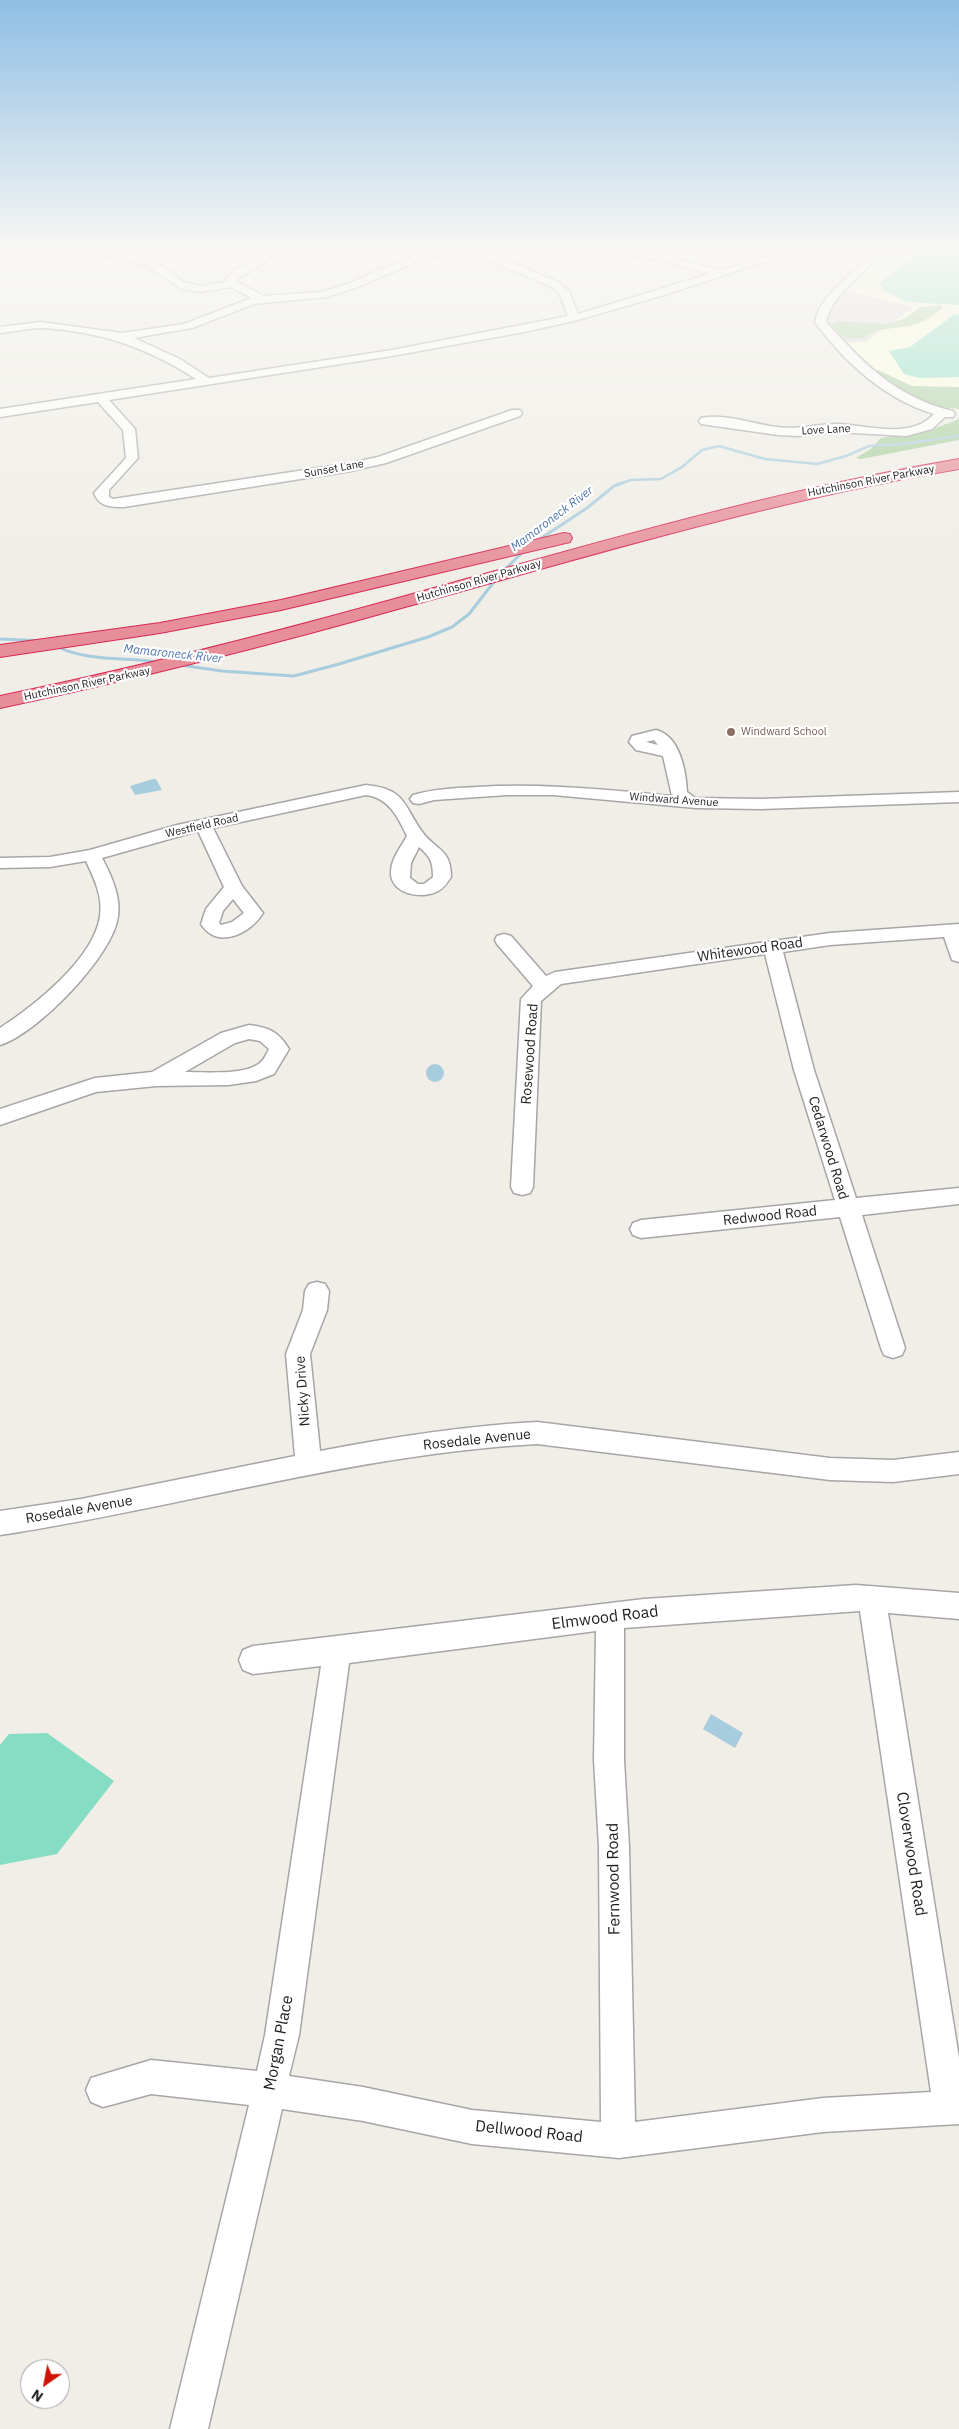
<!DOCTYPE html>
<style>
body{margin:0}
#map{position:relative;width:959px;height:2429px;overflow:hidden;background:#f0eee6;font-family:"IBM Plex Sans",sans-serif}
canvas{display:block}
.north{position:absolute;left:20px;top:2359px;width:50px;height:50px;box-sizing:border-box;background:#fff;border:1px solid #a5a5a5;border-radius:50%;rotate:213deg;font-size:14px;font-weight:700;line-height:20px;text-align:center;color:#1f1f1f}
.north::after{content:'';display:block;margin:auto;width:18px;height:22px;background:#cd1302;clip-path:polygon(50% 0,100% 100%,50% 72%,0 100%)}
</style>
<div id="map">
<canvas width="959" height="2429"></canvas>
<div class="north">N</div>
</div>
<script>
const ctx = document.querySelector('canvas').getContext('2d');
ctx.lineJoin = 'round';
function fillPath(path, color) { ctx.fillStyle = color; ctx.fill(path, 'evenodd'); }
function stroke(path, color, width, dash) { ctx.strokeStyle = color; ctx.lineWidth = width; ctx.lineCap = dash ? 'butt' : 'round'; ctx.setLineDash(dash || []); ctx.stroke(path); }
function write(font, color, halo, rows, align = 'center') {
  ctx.font = font + ' "IBM Plex Sans",sans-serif'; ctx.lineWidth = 4.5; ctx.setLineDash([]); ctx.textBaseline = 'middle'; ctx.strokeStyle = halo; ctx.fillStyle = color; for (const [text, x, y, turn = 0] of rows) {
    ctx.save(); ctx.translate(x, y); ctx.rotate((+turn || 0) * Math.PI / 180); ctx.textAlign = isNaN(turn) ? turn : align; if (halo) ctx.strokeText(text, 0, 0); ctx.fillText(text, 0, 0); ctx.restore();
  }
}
fillPath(new Path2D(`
 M845,291L915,307L865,342L843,343L821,322L822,316Z`), '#dedddc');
fillPath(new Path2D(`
 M883,248H959V408L897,393L843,343L865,342L914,307L845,291L881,254Z`), '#fcffe0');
fillPath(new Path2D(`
 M941,305L943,308L924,321L911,326L877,330L861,339L845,338L830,327L836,321L888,324L905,318L921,307Z
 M878,370L912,386L959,387V409L916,404L874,372Z
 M959,419V440L861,459L856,458L872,448L881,438L928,431Z`), '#a6cf9b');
fillPath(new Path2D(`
 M923,248H959V305L907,302L883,290L880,283Z
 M955,314L959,315V377L919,378L904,374L889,351L910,347Z
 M47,1733L114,1781L57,1854L0,1865V1745L9,1734Z`), '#85dec3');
fillPath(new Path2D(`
 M153,779H156L162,790L135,795L130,786Z
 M426 1073a9 9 0 1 1 18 0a9 9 0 1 1-18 0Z
 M711,1714L743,1733L735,1748L703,1729Z`), '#a7ccdd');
stroke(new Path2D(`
 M619,484L631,480L661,479L682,467L702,450L719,446L765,459L817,464L846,456L869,446L903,444L959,436`), '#a7ccdd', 2.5);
stroke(new Path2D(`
 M537,541L587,508L614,486L622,483
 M502,572L525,550
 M0,639L46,641
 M55,646C90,662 121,657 159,662
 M180,665L222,671L294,676L339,664L428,637L452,627L469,614L497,578`), '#a7ccdd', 3);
const minor = new Path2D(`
 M75,248H99L137,256L158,263L183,282L201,286L224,282L233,271L261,256L269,248H279L268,260L235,281L264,296L322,292L350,283L419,253L457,248L492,254L558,282L569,291L578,314L709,274L665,261L604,251L599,248H621L666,255L720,271L793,248H807L664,295L578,320L524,332L392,356L109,400L135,429L138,458L109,490V497L113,499L351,463L378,457L512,410H520L522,413L520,416L386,463L351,471L124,507C111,507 99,507 94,493L126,458L123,430L98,402L0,417V409L196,379C148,348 100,331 42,328C28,328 13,332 0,333V327L41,322L122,333L184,324L252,298L230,287L201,292L182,289L147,266ZM453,253L486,259L550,286L559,293L568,316L392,350L209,378L180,359L134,338L192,328L254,304L327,297L358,287L425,258Z
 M874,248H884C869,273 831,293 826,322C864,364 895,397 953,411L955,414L953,417H945L932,429L906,436L836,432L797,436L778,435L701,424L699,421L701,418C724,413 753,424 777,427C798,430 817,424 838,424C860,425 886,432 907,428C919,426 926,422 934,414C885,399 845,363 815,322C821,290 858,275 874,248Z
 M656,730C680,736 686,771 687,792L695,798L761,799L959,792V802L761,809L696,808L553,795H507L434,800L419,804L413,803L410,799L413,795C434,789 455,788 477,787C543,783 607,790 672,796L663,756L636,750L629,742L632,736ZM654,740L658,745L646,742Z
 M366,785C407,789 403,806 423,833C437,851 451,849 451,877C447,883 444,888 438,891C422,900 390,894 391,872C391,859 401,847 407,836C398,817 389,798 366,795L213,828L242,886L263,913C250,934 217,950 201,924L206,909L224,887L198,831L102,858C111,875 121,896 118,916C114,955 37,1034 0,1045V1028C34,1006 94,959 100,916C103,897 94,878 86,861L50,867L0,868V858L50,857L90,850L177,825ZM419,847C430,856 433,862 433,877L424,884H418L410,878L411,863ZM233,899L244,913L232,922L221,925L219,923L223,911Z
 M959,924V962L952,960L944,937L830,945L783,952L814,1070L856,1198L959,1188V1204L862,1215L905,1348L902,1355L893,1358L884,1355L881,1348L840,1217L641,1238L633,1235L630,1229L633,1223L641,1220L835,1200L794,1070L765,954L561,984L541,1001L533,1187L530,1193L522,1195L514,1193L511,1187L521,999L533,986L497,944L495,940L497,936L504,934L511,936L546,976L555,972L830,933Z
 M249,1025C268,1027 279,1032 289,1049L274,1074L256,1081L229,1085L156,1086L96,1092L0,1125V1109L95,1078L152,1072L221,1033ZM249,1039L260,1041L269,1049C266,1055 263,1062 257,1065C243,1075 202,1072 185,1072L235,1043Z
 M317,1282L325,1284L329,1291L327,1310L310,1354L320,1451C392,1437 464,1426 537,1422L830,1458L893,1460L959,1452V1474L893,1482L830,1480L537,1444C355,1454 179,1508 0,1535V1511L81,1499L295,1456L286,1354L303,1310L305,1291L309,1284Z
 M856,1585L959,1593V1619L888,1613L959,2058V2124L823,2132L619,2158L472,2144L363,2121L282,2109L208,2429H170L249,2105L151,2094L103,2107L91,2102L86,2090L91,2078L151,2060L257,2071L265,2035L321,1666L253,1674L243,1670L239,1660L243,1650L253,1646L644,1599ZM860,1611L931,2092L823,2098L635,2122L629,1847L624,1760V1628ZM596,1631L594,1760L599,1847L601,2122L472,2110L363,2087L289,2076L299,2035L349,1663Z`);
const highway = new Path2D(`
 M959,459V469C771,501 589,556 405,607C271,645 136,679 0,708V696C131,669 261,636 391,600C579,548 766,492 959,459Z
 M564,533L570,534L572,538L570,542L281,610L160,633L0,657V645L160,623L281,600Z`);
stroke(minor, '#a6a6a6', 3);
stroke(highway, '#d92755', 2);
fillPath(minor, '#fff');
fillPath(highway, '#e68f98');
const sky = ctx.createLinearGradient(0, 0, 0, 588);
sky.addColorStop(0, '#8ebee4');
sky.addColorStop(0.42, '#f8f7f4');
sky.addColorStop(1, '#f8f7f400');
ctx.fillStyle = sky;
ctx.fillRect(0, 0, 959, 588);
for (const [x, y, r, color] of [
 [731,732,5,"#8d6e63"]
]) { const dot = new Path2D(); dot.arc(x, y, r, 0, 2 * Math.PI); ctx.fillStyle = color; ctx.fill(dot); stroke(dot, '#fff', 2); }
write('11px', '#1f1f1f', '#fff', [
 ["Love Lane",826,430,-3],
 ["Sunset Lane",334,469,-10],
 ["Hutchinson River Parkway",871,481,-11],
 ["Hutchinson River Parkway",479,581,-16],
 ["Hutchinson River Parkway",87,684,-12],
 ["Windward Avenue",674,800,4],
 ["Westfield Road",202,826,-13]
]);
write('11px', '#785e54', '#fff', [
 ["Windward School",741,732]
], 'left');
write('italic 12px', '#4c75af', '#fff', [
 ["Mamaroneck River",552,519,-37],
 ["Mamaroneck River",173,654,6]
]);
write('14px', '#1f1f1f', '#fff', [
 ["Whitewood Road",750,950,-8],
 ["Rosewood Road",530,1054,-86],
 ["Cedarwood Road",828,1148,73],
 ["Redwood Road",770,1216,-6],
 ["Nicky Drive",303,1391,-94],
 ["Rosedale Avenue",477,1440,-6],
 ["Rosedale Avenue",79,1510,-10]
]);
write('16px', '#1f1f1f', '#fff', [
 ["Elmwood Road",605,1618,-7],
 ["Cloverwood Road",911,1854,81],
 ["Fernwood Road",614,1879,-91],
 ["Morgan Place",279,2043,-79],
 ["Dellwood Road",529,2132,6]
]);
</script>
